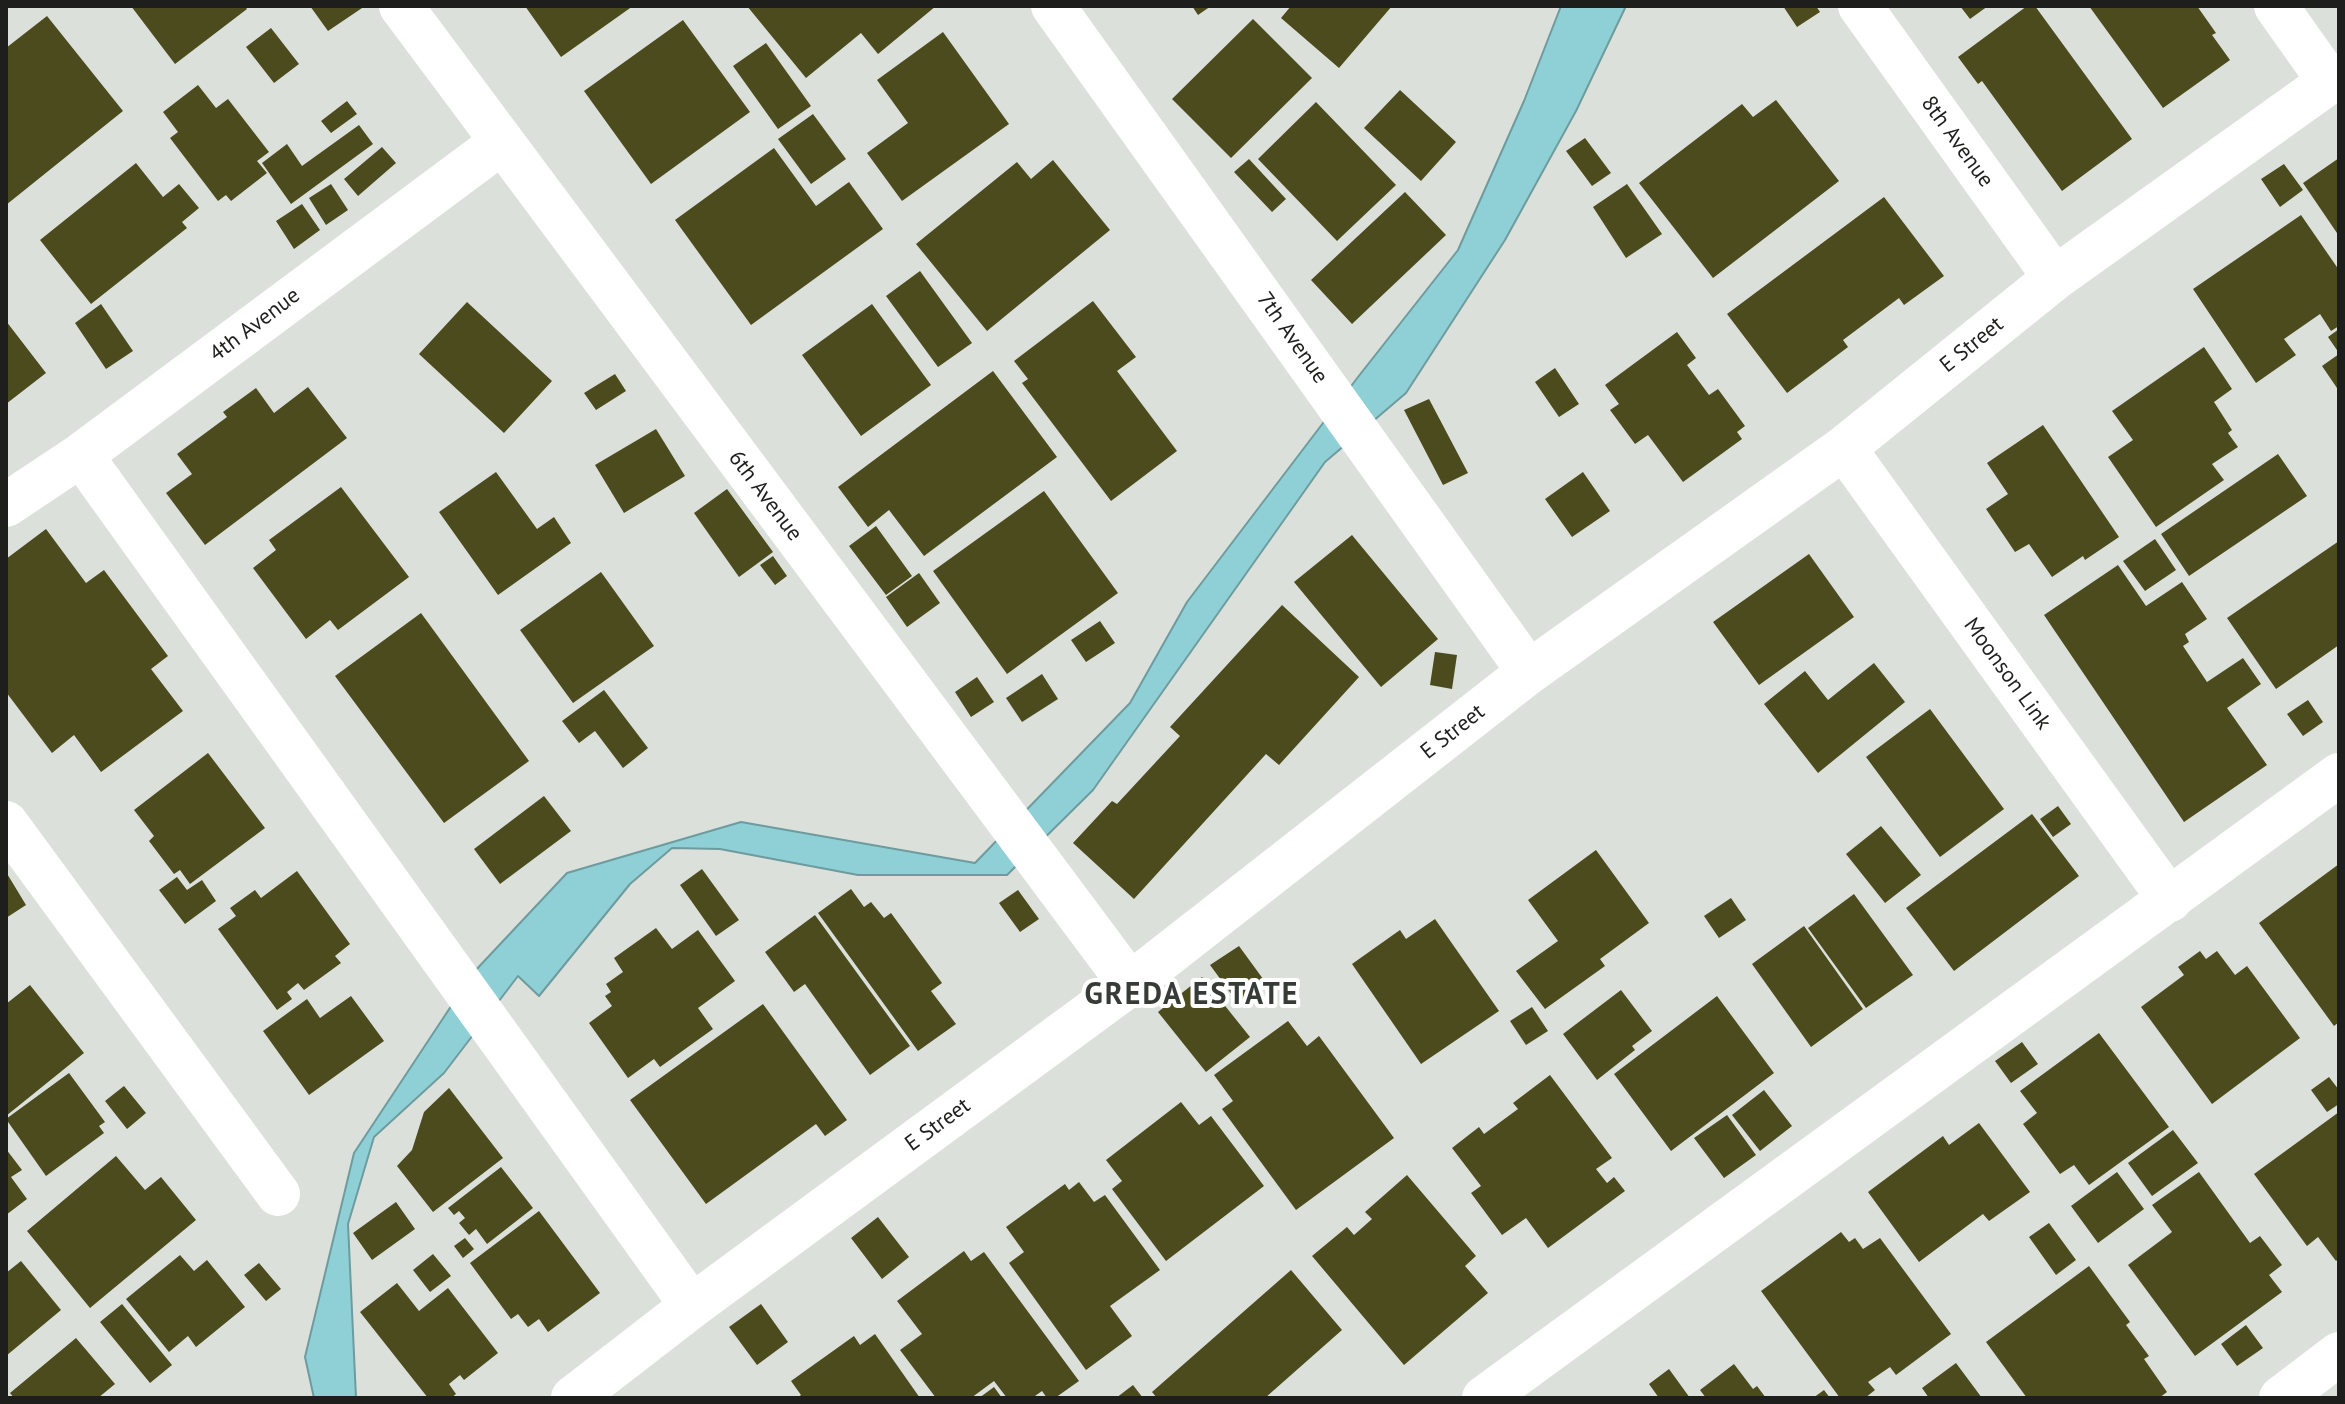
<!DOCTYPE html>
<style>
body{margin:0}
#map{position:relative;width:2345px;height:1404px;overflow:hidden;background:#dbe0da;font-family:"PT Sans",sans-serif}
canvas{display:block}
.frame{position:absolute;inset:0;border:8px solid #1e1f1d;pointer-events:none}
</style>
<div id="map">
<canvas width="2345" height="1404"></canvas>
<div class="frame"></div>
</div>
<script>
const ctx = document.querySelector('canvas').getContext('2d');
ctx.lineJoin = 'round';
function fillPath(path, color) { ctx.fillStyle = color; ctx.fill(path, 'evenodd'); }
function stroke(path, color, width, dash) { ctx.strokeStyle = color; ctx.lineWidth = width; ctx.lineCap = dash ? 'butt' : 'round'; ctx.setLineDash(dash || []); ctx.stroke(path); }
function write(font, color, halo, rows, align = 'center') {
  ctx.font = font + ' "PT Sans",sans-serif'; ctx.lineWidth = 8; ctx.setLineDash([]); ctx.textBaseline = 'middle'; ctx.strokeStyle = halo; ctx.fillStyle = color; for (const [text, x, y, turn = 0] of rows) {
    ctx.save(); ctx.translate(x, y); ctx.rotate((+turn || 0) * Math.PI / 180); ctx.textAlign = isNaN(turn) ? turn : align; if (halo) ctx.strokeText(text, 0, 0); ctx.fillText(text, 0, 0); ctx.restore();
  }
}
const water = new Path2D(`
 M1561,6H1626L1576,111L1505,240L1406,393L1325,462L1093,790L1007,875H858L720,849L672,848L630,884L539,996L518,976L444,1073L374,1137L348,1224L356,1398H314L305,1357L354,1153L473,973L567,873L741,822L975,863L1130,703L1187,602L1358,377L1458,250L1524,101Z`);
fillPath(water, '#8fd0d6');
stroke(water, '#6d9b9e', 2);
fillPath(new Path2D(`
 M131,6H245L247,9L175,64Z
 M310,6H365L328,31Z
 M525,6H633L561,57Z
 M747,6H936L878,54L861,33L806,78Z
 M1192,6H1211L1198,15Z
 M1291,6H1392L1339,68L1281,18Z
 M1783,6H1816L1820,12L1797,27Z
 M1960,6H1988L1970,19Z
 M2027,6H2035L2132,139L2062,191L1982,81L1978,84L1958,57Z
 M2089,6H2197L2216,33L2212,35L2230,60L2163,108Z
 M47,16L123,111L6,205V48Z
 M1253,19L1312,78L1231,158L1172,99Z
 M683,20L750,112L651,184L584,91Z
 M271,28L299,64L274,83L246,47Z
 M943,32L1009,124L902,201L867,153L908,123L877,80Z
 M766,43L811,106L778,129L733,66Z
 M198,85L216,108L228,99L269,152L257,161L267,173L231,201L226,195L218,201L170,138L178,132L163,112Z
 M1400,90L1456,142L1421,181L1364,128Z
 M1776,100L1839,181L1713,278L1639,183L1742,104L1753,117Z
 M347,101L357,114L331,133L321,121Z
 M1316,102L1396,185L1337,241L1258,159Z
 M813,114L846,159L811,184L778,139Z
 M359,125L373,144L291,204L262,163L287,144L302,166Z
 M1585,138L1611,173L1592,186L1566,151Z
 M382,147L396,163L358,196L344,179Z
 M774,148L816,206L849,182L883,229L751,325L675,220Z
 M2339,158V236L2303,183Z
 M1249,159L1286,199L1272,212L1234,172Z
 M1053,160L1110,230L987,331L916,244L1017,162L1031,179Z
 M136,163L163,197L179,184L199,208L182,222L187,228L91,304L40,240Z
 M2284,164L2303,190L2280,207L2261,179Z
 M331,184L348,210L326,225L309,198Z
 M1627,184L1662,234L1626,258L1593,207Z
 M1405,192L1446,235L1352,324L1311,280Z
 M1884,197L1944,276L1904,305L1899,298L1843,340L1848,347L1787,393L1727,314Z
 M302,204L320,230L294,249L276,221Z
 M2301,215L2339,270V326L2331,331L2320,314L2284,339L2296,355L2256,383L2193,289Z
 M920,271L972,343L938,367L886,296Z
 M1093,301L1136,357L1117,371L1177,451L1111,501L1022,383L1028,379L1014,361Z
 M467,302L552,381L504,433L419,354Z
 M101,304L133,351L106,369L75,323Z
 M872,304L931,385L861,436L802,355Z
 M6,321L46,373L6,404Z
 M2339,329V353L2328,337Z
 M1677,332L1696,358L1687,365L1709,395L1718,389L1745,426L1737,432L1742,439L1683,482L1648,435L1635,444L1610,410L1619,404L1605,385Z
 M2204,347L2232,389L2214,402L2232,430L2228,433L2238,447L2212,464L2224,480L2156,527L2108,457L2133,440L2112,411Z
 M2339,354V386L2337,388L2322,366Z
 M1555,368L1579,404L1559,417L1535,382Z
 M993,371L1057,457L924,556L889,510L868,527L838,487Z
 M615,374L626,391L596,410L584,393Z
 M308,387L347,438L205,545L166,493L192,474L177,454L227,417L223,412L256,388L274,413Z
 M1429,399L1468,473L1443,485L1404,410Z
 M2043,425L2119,537L2085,560L2083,556L2052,577L2029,544L2015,552L1986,509L2008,494L1987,463Z
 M656,429L685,476L624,513L595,465Z
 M2278,454L2307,496L2189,576L2161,534Z
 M496,472L537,529L554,517L571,543L498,595L439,512Z
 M1583,472L1610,511L1572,537L1545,499Z
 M341,487L409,577L338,630L330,620L306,639L253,568L276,550L269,540Z
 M727,489L773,552L739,577L694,513Z
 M1044,491L1118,593L1007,674L933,571Z
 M876,526L912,576L886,595L849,546Z
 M46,529L86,583L104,570L168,656L151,669L183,711L101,772L74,735L52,753L6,692V559Z
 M1352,535L1438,639L1381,687L1294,582Z
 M2155,539L2176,570L2145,591L2123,561Z
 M2339,541V645L2276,689L2227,618Z
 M1809,554L1854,617L1759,685L1713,622Z
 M773,556L787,576L775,585L760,565Z
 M2118,565L2146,606L2182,582L2207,619L2185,634L2189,642L2183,646L2207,682L2243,658L2261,684L2227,708L2267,765L2184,822L2044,615Z
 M601,572L654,646L573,703L520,630Z
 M919,573L940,603L907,627L886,597Z
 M1282,605L1359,677L1279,765L1266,754L1134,899L1073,843L1112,801L1117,804L1180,736L1170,727Z
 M421,613L529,761L444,823L335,676Z
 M1100,621L1115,643L1086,662L1071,640Z
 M1435,652L1457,655L1452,689L1430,685Z
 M1874,663L1905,702L1818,773L1764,704L1805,671L1828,700Z
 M1042,674L1058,699L1022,722L1006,698Z
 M977,677L994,702L971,717L955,692Z
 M604,690L648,748L623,768L595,731L579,743L562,721Z
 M2308,700L2323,722L2303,736L2287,714Z
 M1930,709L2004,809L1940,857L1866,757Z
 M208,753L265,828L190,884L180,870L174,874L149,841L154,836L134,810Z
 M544,796L571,831L500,884L474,849Z
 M2058,806L2071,824L2053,837L2040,819Z
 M2032,814L2079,876L1954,971L1906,908Z
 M1881,826L1921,875L1885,903L1846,854Z
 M1596,850L1649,923L1600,959L1605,966L1545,1009L1516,971L1558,941L1528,900Z
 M2339,864V1022L2334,1026L2259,923Z
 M702,869L739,920L716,936L680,885Z
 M297,871L350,944L335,956L341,963L304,990L298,983L287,992L292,999L277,1010L218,929L236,916L230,908L255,890L261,898Z
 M6,872L26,905L6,918Z
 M177,877L187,890L202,880L216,901L185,924L159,890Z
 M851,889L864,907L871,902L884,918L891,913L942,983L931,991L956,1024L918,1051L818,913Z
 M1018,890L1039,919L1020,932L999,903Z
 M1854,894L1913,975L1866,1008L1808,928Z
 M1731,898L1746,920L1719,938L1704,916Z
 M815,915L910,1046L870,1075L805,984L794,992L765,952Z
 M1435,919L1499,1011L1421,1064L1352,964L1400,930L1406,939Z
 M1804,926L1863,1009L1811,1047L1752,964Z
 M656,928L672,949L698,930L735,981L698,1008L713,1029L660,1067L654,1059L628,1078L589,1023L612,1006L605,996L611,992L606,984L623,972L614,958Z
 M1239,946L1266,983L1238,1003L1210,965Z
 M2200,951L2206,959L2217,951L2235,975L2247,966L2300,1038L2212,1104L2141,1007L2184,975L2178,967Z
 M1202,977L1250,1037L1206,1072L1158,1012Z
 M30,985L84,1053L6,1116V1004Z
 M1621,990L1652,1031L1632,1046L1635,1050L1597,1080L1563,1034Z
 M351,996L384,1041L309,1095L263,1031L307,999L320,1018Z
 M1717,996L1774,1073L1671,1151L1614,1074Z
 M763,1004L847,1120L825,1136L816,1124L706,1204L630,1100Z
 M1532,1007L1548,1031L1526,1045L1510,1021Z
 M1288,1021L1307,1046L1319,1036L1394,1138L1296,1210L1222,1109L1233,1101L1214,1075Z
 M2099,1033L2169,1127L2089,1185L2074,1165L2060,1174L2023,1124L2037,1113L2020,1091Z
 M2022,1042L2038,1064L2011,1083L1995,1061Z
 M69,1073L105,1122L99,1126L104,1133L46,1176L6,1119Z
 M1550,1075L1612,1158L1596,1169L1607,1183L1614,1177L1625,1191L1548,1248L1526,1218L1502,1235L1471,1193L1481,1186L1452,1148L1479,1127L1484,1134L1518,1109L1513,1103Z
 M2329,1077L2339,1090V1104L2327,1112L2311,1090Z
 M124,1086L146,1113L127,1129L105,1101Z
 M449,1088L503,1158L433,1212L397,1166L412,1150L424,1112Z
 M1764,1090L1792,1126L1760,1151L1732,1115Z
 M1181,1102L1199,1125L1211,1116L1264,1186L1166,1261L1112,1189L1122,1181L1106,1160Z
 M2339,1112V1258L2336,1261L2318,1237L2307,1246L2254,1174Z
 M1727,1115L1756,1155L1724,1178L1694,1138Z
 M1979,1123L2030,1192L1989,1221L1983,1214L1919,1262L1868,1192L1943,1136L1949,1145Z
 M2173,1130L2198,1163L2152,1196L2128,1163Z
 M6,1149L22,1170L11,1177L27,1199L6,1215Z
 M116,1156L145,1190L161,1177L196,1220L90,1308L27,1231Z
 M501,1167L533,1208L487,1244L476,1229L469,1235L459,1223L465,1218L459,1211L454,1215L448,1208Z
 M2117,1172L2144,1209L2098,1243L2071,1206Z
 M2199,1172L2250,1243L2260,1236L2282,1265L2269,1275L2282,1292L2195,1356L2128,1265L2172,1232L2152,1205Z
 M1407,1175L1476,1256L1465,1266L1488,1293L1404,1365L1312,1256L1347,1227L1354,1235L1372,1219L1365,1212Z
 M1079,1182L1094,1202L1105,1195L1160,1270L1110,1306L1132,1336L1086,1370L1009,1263L1024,1252L1006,1227L1065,1184L1069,1190Z
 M396,1202L415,1229L372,1260L353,1233Z
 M539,1211L600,1293L548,1332L539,1319L528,1327L518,1314L511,1319L470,1263Z
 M878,1217L909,1257L882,1279L851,1238Z
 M2049,1223L2076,1260L2056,1275L2029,1237Z
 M1841,1232L1849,1242L1855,1238L1863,1249L1880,1238L1951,1334L1896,1375L1890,1367L1868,1382L1875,1390L1865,1398H1840L1761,1291Z
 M465,1238L474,1249L463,1258L454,1246Z
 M964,1251L971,1261L984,1252L1079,1381L1055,1398H1047L1042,1391L1035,1396L1036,1398H1007L994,1381L971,1398H936L900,1350L922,1334L897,1301Z
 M433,1254L451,1276L430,1292L413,1270Z
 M180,1255L194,1271L207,1260L245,1307L196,1347L188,1336L169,1352L126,1299Z
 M21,1261L61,1310L6,1356V1273Z
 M259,1263L281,1289L266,1301L244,1275Z
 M2089,1266L2130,1322L2126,1325L2149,1356L2144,1359L2167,1392L2159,1398H2027L1986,1342Z
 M1291,1270L1342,1330L1265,1398H1157L1152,1392Z
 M397,1283L419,1311L448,1288L498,1353L464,1380L460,1375L449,1384L456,1394L451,1398H428L360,1312Z
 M122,1304L172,1365L150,1383L100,1322Z
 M761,1304L788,1342L757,1365L729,1327Z
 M2246,1325L2263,1348L2237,1366L2221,1344Z
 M875,1334L920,1398H797L801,1395L791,1381L854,1336L860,1345Z
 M76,1338L115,1384L98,1398H14L10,1393Z
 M1956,1363L1982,1398H1929L1922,1388Z
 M1734,1364L1753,1389L1757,1386L1766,1398H1706L1700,1390Z
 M1669,1369L1690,1398H1659L1649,1384Z
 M1133,1385L1143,1398H1116Z
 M994,1387L1002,1398H979Z
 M1824,1390L1830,1398H1813Z`), '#4b4b1d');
stroke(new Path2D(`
 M401,6L1130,984
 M1053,6L1529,672
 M1860,6L2055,278
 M2276,6L2329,81
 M1844,448L2170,900
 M81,455L692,1306
 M6,505L81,455L502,142
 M6,823L278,1194
 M573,1398L692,1306L1130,984L1529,672L1844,448L2055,278L2339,75
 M1484,1398L2339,775
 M2281,1398L2339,1354`), '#fff', 44);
write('22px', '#1e1f1d', '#fff', [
 ["8th Avenue",1957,142,54],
 ["4th Avenue",255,325,-37],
 ["7th Avenue",1292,338,55],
 ["E Street",1972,345,-39],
 ["6th Avenue",765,496,53],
 ["Moonson Link",2007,674,54],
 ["E Street",1453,732,-38],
 ["E Street",938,1125,-36]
]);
ctx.letterSpacing = '2px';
write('bold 30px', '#373b37', '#fff', [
 ["GREDA ESTATE",1192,995]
]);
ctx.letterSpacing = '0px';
</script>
